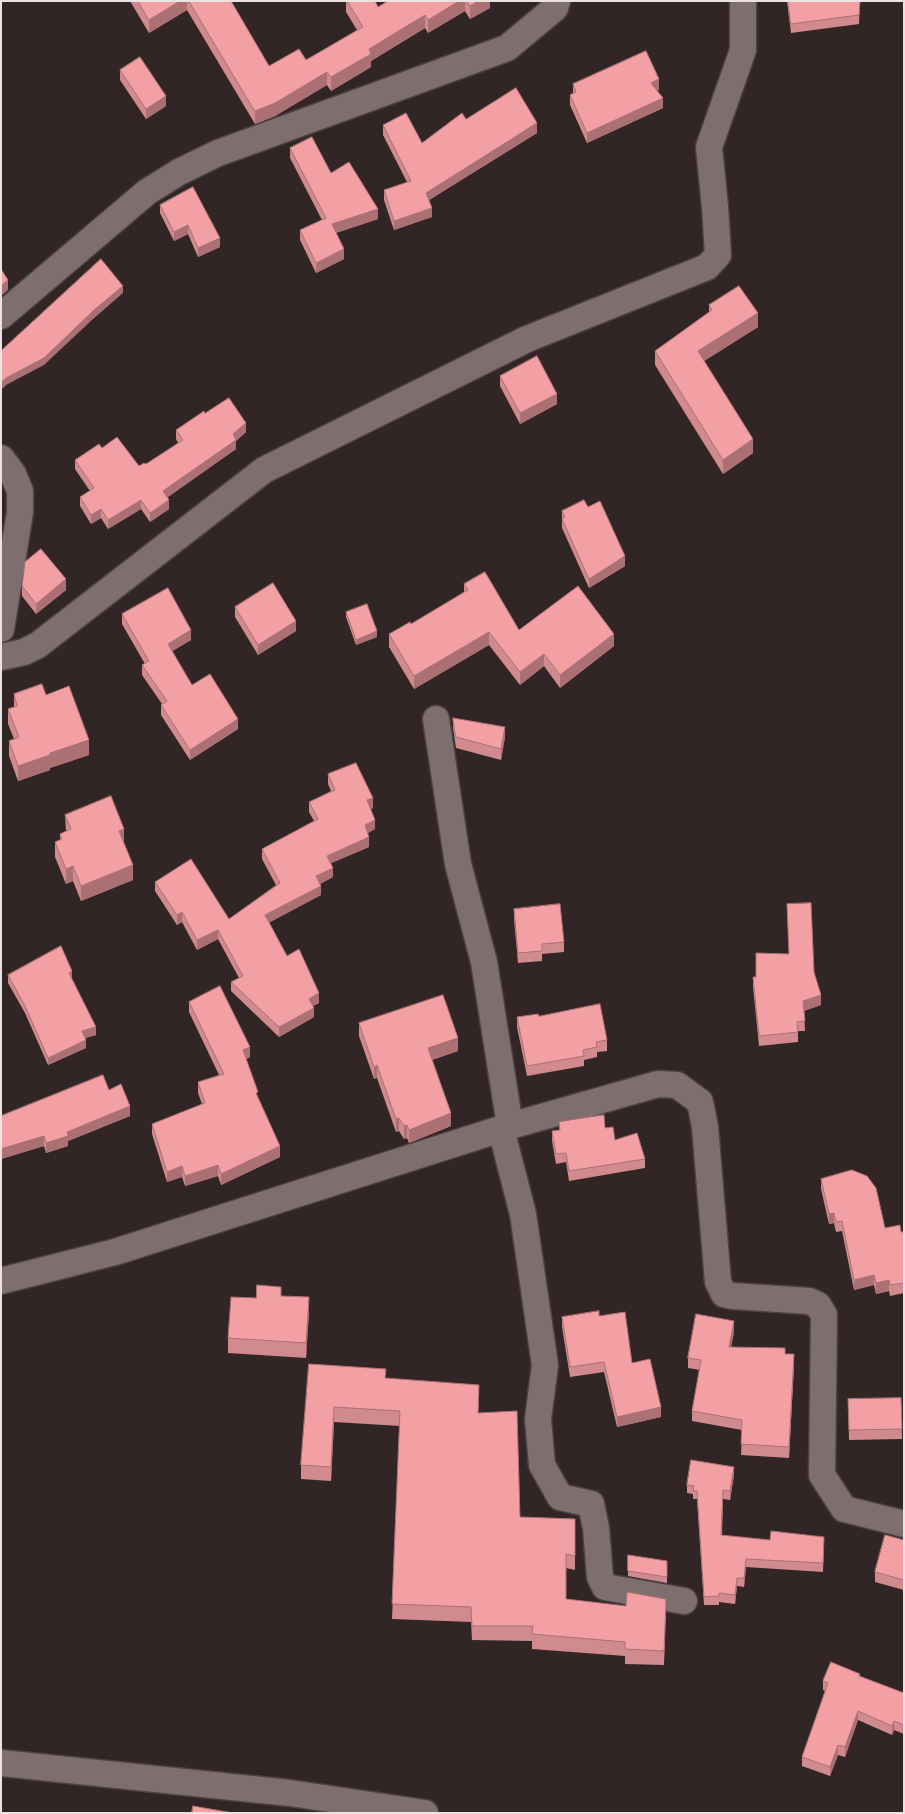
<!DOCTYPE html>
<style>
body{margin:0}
#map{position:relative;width:905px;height:1814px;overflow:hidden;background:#312525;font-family:"Work Sans",sans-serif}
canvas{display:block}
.frame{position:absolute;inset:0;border:2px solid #ebe2e2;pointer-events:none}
</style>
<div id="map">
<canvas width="905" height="1814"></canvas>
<div class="frame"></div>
</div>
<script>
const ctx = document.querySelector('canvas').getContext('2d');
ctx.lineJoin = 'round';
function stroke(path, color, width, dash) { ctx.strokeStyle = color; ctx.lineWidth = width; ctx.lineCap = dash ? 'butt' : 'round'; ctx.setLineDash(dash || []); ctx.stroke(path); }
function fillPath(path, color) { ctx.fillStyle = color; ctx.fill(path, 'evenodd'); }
const street = new Path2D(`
 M1,316L147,192L179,172L218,153L507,48L555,8L557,1
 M1,458L13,474L20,491V512L1,629
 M1,657L24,652L38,645L264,470L527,339L707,267L718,255L715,207L709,147L743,50V1
 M436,719L458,864L484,962L510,1126
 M501,1129L523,1214L545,1365L538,1419L542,1465L560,1497L591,1504L596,1528L600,1577L605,1587L684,1601
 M1,1281L115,1252L510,1126L658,1084L677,1085L700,1102L705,1127L718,1282L724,1294L733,1296L809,1301L818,1305L824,1315L822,1475L844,1509L904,1524
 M1,1763L290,1793L425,1813`);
stroke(street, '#4b4141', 29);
stroke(street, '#7e6e6f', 26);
fillPath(new Path2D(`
 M130,1H231L269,66L306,60L357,30L346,12V1H375L378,7L388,1H490V8L470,19L465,11L428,33L425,28L371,61V67L331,91L327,85L275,116L255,124L187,10L149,33Z
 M787,1H860L859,24L791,33Z
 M120,70L166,106L146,119L120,80Z
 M573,84L659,90H657L663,108L587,143L570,105V95L573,93Z
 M466,119L537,133L429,200L432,217L394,230L384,200V190L407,182L383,135V125L422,143Z
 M290,148L331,173L378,219L336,233L344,259L316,273L300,240V230L322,220L290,158Z
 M160,205L220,247L198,257L188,234L174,241L160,213Z
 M709,305L758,327L704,361L753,453L723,474L655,365V351L709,312Z
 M500,376L557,404L520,424L500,386Z
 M205,413L246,432L236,441V449L168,497L169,509L150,522L141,509L108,529L101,518L91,524L80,506V497L90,491L75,469V460L102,448L139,466L146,464L178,443L176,439V430Z
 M588,507L625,566L589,588L562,528V511Z
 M464,584L519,630L614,646L560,688L544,666L520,685L489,645L414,689L389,647V634L411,624L464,592Z
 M22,586L66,590L36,614L22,596Z
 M235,607L296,631L258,655L235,617Z
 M346,612L377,637L356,645L346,617Z
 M122,614L191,640L172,651L192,685L238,729L190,760L161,715V705L162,704L142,675V665L145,664L122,624Z
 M14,694L46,695L89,755L50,768V770L18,781L9,756V741L14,739L8,724V709L14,707Z
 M453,718L505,737L501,760L456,748L453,728Z
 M328,774L373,808L371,809L375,829L367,833L369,847L331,863L333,877L320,884L321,895L269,922L287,956L319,1003L313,1006L314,1017L279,1037L231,991V982L239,978L218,939L197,950L182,922L177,925L155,891V882L229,919L276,885L262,859V849L314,821L309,812V802L331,791L328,784Z
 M65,815L124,844L133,880L81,901L73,881L66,884L55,857V842L60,840V834L66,831Z
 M787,904L814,972L821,1005L804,1011L805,1031H798V1042L759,1046L753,987V977H756L789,954Z
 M514,909L564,942V952L542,954V961L518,963L514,919Z
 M8,975L72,979L96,1035L85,1038L86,1048L48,1065L25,1013L8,983Z
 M189,1002L250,1057L246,1059L258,1098L280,1157L221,1185L218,1176L185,1186L182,1177L167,1182L152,1134V1124L202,1104L198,1093V1082L219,1075L189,1012Z
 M539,1016L607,1040V1051L597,1052V1057L584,1060V1066L527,1076L517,1027V1017Z
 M359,1023L458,1051L432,1060L451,1126L409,1143L407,1138L404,1139L399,1131L396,1132L377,1078L374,1079L359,1036Z
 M109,1090L130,1116L68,1141V1146L46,1153L44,1146L1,1159Z
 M559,1122L605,1128L615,1140L645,1159V1168L569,1181L566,1162L556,1164L552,1141V1131L559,1130Z
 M821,1179L885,1228L901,1232H904V1293L890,1296L889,1291L876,1294L874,1285L854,1290L842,1231L836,1232L834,1223L829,1224L821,1189Z
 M281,1296L309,1312L306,1358L228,1353V1338L256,1298Z
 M599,1316L632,1363L661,1417L617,1427L604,1372L570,1377L562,1327V1317Z
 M734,1332L731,1347L785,1354L794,1365L789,1458L741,1455L742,1430L692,1421V1411L700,1370L688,1368V1358Z
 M309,1364L386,1378L479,1399L478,1413L520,1517L575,1519V1570L566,1568V1599L666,1613L664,1665L625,1664V1656L532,1649V1641L472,1640L471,1622L392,1619L400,1426L334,1422L331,1481L301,1479V1465Z
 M901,1398L902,1439L849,1440L848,1399Z
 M734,1475L730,1500L723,1499L722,1536L824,1545L823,1572L746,1567L744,1587L737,1586L735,1604L719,1602V1605H704L697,1499H693V1494L687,1493V1485Z
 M904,1540V1590L875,1582V1572Z
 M628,1555L667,1561V1583L628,1576Z
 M860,1676L904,1693V1734L894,1730L892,1735L858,1720L845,1757L838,1755L830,1776L802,1766V1757L825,1691L823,1690V1681Z`), '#d18a8d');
fillPath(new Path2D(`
 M180,1H187V10L149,33V20Z
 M459,1H465V11L428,33V20Z
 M478,1H490V8L470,19V6Z
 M425,15V28L371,61V67L331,91V77L369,49Z
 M327,72V85L275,116L255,124V111Z
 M659,79V90L651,93V83Z
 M166,96V106L146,119V109Z
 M663,98V108L587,143V133Z
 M537,123V133L426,202V193Z
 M432,208V217L394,230V221Z
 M378,209V219L332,234V224Z
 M188,225V234L174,241V232Z
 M220,238V247L198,257V248Z
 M344,249V259L316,273V263Z
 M8,280V290L1,296V286Z
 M123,286V293L93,319L44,365L6,385L1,390V383L6,378L93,311Z
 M758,313V327L698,365V351Z
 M557,394V404L520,424V413Z
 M246,423V432L236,441V449L163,500V491Z
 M753,439V453L723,474V460Z
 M141,500V509L108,529V520Z
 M169,500V509L150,522V513Z
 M101,509V518L91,524V515Z
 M625,556V566L589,588V579Z
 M66,579V590L36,614V604Z
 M296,621V631L258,655V645Z
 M191,630V640L168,654V644Z
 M377,631V637L356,645V640Z
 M489,632V645L414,689V676Z
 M614,634V646L560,688V675Z
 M544,654V666L520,685V672Z
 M238,719V729L190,760V750Z
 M505,727V737L501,760V749Z
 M89,740V755L50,768V770L18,781V766L50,753Z
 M373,798V808L367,810V800Z
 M375,820V829L365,835V825Z
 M124,829V844L119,831Z
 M369,837V847L327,865V856Z
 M133,865V880L81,901V886Z
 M73,866V881L66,884V869Z
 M333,868V877L316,886V876Z
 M321,886V895L265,925V915Z
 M182,912V922L177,925V915Z
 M218,930V939L197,950V940Z
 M72,971V979L69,980V973Z
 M319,993V1003L309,1008V999Z
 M821,995V1005L803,1011V1001Z
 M314,1008V1017L279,1037V1027Z
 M96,1027V1035L82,1039V1031Z
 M458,1038V1051L428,1061V1048Z
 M86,1040V1048L48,1065V1058Z
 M250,1047V1057L243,1061V1050Z
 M377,1065V1078L374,1079V1067Z
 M130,1106V1116L68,1141V1146L46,1153V1143L67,1132Z
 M451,1113V1126L409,1143V1130Z
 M399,1118V1131L396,1132V1119Z
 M407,1125V1138L404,1139V1126Z
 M44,1136V1146L1,1159V1149Z
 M280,1146V1157L221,1185V1174Z
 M218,1165V1176L185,1186V1176Z
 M182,1166V1177L167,1182V1172Z
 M834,1213V1223L829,1224V1214Z
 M874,1275V1285L854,1290V1280Z
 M889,1280V1291L876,1294V1283Z
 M309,1297V1312L306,1358V1343Z
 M734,1321V1332L729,1357V1347Z
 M794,1354V1365L789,1458V1447Z
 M334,1407V1422L331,1481V1467Z
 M661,1407V1417L617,1427V1417Z
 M734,1467V1475L730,1500V1491Z
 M746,1559V1567L744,1587V1578Z
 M737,1578V1586L735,1604V1595Z
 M858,1711V1720L845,1757V1747Z
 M894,1721V1730L892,1735V1726Z
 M838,1745V1755L830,1776V1767Z`), '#aa7073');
const building = new Path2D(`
 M138,1H180L149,20Z
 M189,1H231L269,66L299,49L306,60L363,27L347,1H375L378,7L388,1H459L428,20L425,15L369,49L371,54L331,77L327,72L275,103L255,111Z
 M467,1H478L470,6Z
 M788,1H860L859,15L791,24Z
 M646,51L659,79L651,83L663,98L587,133L570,95L576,92L573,84Z
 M140,57L166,96L146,109L120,70Z
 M516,88L537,123L426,193L432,208L394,221L384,190L411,181L383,125L406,113L422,143L462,113L466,119Z
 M312,137L331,173L349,162L378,209L332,224L344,249L316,263L300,230L326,218L290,148Z
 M193,187L220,238L198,248L188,225L174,232L160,205Z
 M101,259L123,286L93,311L44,358L6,378L1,383V351Z
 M1,269L8,280L1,286Z
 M739,286L758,313L698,351L753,439L723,460L655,351L712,310L709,305Z
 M537,356L557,394L520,413L500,376Z
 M229,398L246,423L233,434L236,440L163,491L169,500L150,513L141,500L108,520L101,509L91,515L80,497L94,488L75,460L99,444L102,448L117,437L139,466L144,463L146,464L183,440L176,430L204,411L205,413Z
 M584,500L588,507L600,501L625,556L589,579L562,519L565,517L562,511Z
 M41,549L66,579L36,604L22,586L25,562Z
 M485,572L519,630L578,586L614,634L560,675L544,654L520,672L489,632L414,676L389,634L410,622L411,624L468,590L464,584Z
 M273,583L296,621L258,645L235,607Z
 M168,588L191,630L168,644L192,685L210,674L238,719L190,750L161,705L167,701L142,665L149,661L122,614Z
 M367,604L377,631L356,640L346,612Z
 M42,684L46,695L69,686L89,740L50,753V755L18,766L9,741L19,737L8,709L17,706L14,694Z
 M453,718L505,727L501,749L456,737Z
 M356,763L373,798L367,800L375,820L365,825L369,837L327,856L333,868L316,876L321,886L265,915L287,956L299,949L319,993L309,999L314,1008L279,1027L231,982L243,976L218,930L197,940L182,912L177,915L155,882L191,859L229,919L280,883L262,849L318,819L309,802L335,790L328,774Z
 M111,796L124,829L119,831L133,865L81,886L73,866L66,869L55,842L62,839L60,834L71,829L65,815Z
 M811,903L814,972L821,995L803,1001L805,1021L797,1022L798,1032L759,1036L753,977H756V953L789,954L787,904Z
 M560,904L564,942L542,944V951L518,953L514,909Z
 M61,946L72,971L69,973L96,1027L82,1031L86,1040L48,1058L25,1006L8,975Z
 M220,986L250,1047L243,1050L258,1092L256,1093L280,1146L221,1174L218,1165L185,1176L182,1166L167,1172L152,1124L205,1103L198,1082L224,1074L189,1002Z
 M443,995L458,1038L428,1048L451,1113L409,1130L407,1125L404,1126L399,1118L396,1119L377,1065L374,1067L359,1023Z
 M600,1004L607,1040L596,1042L597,1047L583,1050L584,1056L527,1066L517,1017L538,1014L539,1016Z
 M103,1075L109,1090L121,1084L130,1106L67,1132L68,1136L46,1143L44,1136L1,1149V1116Z
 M604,1115L605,1128L613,1127L615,1140L637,1133L645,1159L569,1171L566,1153L556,1154L552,1131L560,1130L559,1122Z
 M852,1170L867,1176L876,1188L885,1228L900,1225L901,1232H904V1283L890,1285L889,1280L876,1283L874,1275L854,1280L842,1221L836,1222L834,1213L829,1214L821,1179Z
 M257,1285L281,1287V1296L309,1297L306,1343L228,1338L231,1297L256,1298Z
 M599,1311V1316L625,1312L632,1363L650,1359L661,1407L617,1417L604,1362L570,1367L562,1317Z
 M696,1314L734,1321L729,1347L785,1348V1354H794L789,1447L741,1444L742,1420L692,1411L701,1360L688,1358Z
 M309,1364L386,1369L385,1378L479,1385L478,1413L517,1411L520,1517L575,1519V1556L566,1554V1599L626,1606L627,1592L666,1599L664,1651L625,1649V1642L532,1634L533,1626H472L471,1607L392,1604L400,1411L334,1407L331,1467L301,1465Z
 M901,1398L902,1429L849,1430L848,1399Z
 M691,1460L734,1467L730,1491L723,1490L721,1535L770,1540L771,1531L824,1537L823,1563L746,1559L744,1578H737L735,1595L719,1593V1596L704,1597L697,1491H693L694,1486L687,1485Z
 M885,1535L904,1540V1580L875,1572Z
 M628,1555L667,1561V1577L628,1571Z
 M831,1662L860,1674L859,1676L904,1693V1725L894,1721L892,1726L858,1711L845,1747L838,1745L830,1767L802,1757L828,1683L823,1681Z
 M193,1806L233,1813H192Z`);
fillPath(building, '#f3a0a4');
stroke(building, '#aa7073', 1);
</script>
